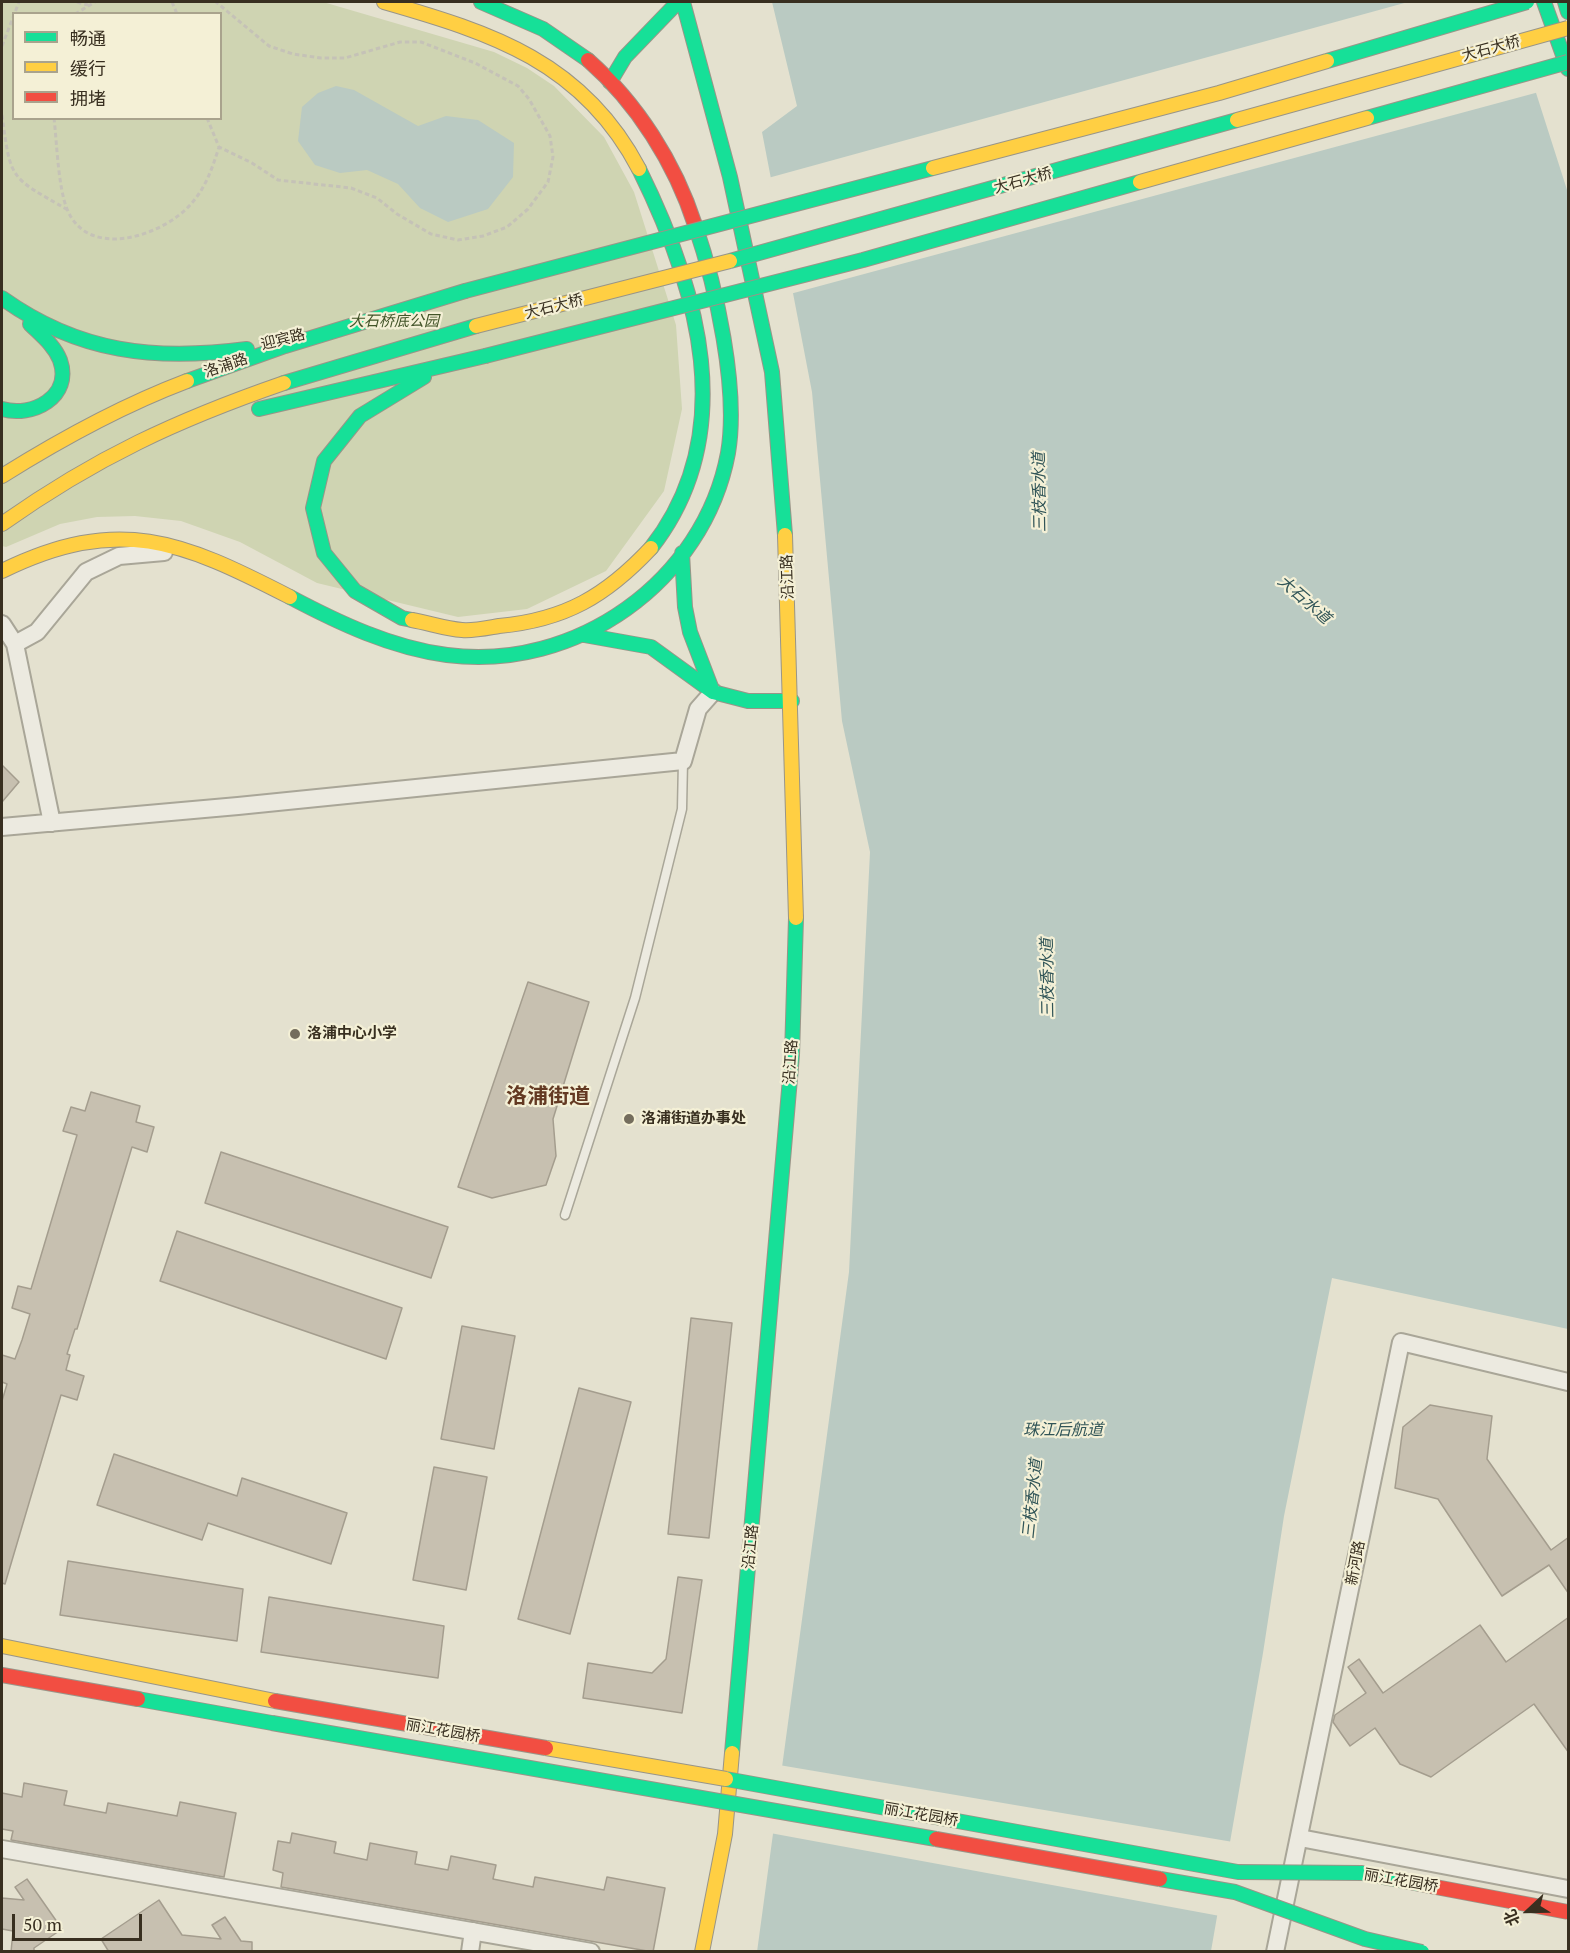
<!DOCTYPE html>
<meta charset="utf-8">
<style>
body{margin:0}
#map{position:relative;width:1570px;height:1953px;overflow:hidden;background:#e4e1cf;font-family:"PT Serif","Noto Sans SC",serif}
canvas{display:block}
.frame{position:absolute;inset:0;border:3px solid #382f20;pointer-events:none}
.legend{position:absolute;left:12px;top:12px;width:210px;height:108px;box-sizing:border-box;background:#f4f0d6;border:2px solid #a9a38d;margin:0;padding:8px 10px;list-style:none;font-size:18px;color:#382f20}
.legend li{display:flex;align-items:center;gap:12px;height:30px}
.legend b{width:30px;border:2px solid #a9a38d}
.north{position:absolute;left:1498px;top:1881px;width:60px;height:60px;-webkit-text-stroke:4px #f4f0d6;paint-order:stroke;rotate:248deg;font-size:16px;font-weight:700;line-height:24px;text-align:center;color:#382f20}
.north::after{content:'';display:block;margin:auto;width:21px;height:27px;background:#382f20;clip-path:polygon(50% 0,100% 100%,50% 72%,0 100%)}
.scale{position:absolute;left:12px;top:1914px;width:130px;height:27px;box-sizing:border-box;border:3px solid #382f20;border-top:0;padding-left:8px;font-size:18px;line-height:21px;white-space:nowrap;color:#382f20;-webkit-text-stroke:4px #f4f0d6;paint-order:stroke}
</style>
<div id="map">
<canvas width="1570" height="1953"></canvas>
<div class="frame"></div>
<ul class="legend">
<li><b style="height:8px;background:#16e098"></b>畅通</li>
<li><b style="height:8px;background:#ffcf43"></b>缓行</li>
<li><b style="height:8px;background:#f24e42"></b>拥堵</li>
</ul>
<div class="north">北</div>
<div class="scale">50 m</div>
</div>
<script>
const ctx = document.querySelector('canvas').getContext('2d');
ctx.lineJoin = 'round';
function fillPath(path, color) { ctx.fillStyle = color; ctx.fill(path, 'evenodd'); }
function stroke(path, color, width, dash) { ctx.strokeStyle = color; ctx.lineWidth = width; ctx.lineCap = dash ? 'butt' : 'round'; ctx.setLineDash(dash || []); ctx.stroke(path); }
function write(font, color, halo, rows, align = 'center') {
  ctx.font = font + ' "PT Serif","Noto Sans SC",serif'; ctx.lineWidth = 4.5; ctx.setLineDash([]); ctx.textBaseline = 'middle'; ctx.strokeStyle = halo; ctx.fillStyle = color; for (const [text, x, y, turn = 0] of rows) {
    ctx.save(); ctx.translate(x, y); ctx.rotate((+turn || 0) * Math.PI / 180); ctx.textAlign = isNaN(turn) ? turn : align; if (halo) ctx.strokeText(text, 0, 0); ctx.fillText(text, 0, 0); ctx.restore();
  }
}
fillPath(new Path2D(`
 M2,2H323L494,52L527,68L554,86L604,137L634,192L676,325L682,409L664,491L606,571L527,609L458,617L317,583L240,542L181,521L135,516L97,517L60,524L6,547L2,546ZM14,14H220V118H14Z`), '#cfd4b2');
fillPath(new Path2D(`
 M772,2H1507L1568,193V1329L1332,1278L1284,1516L1263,1653L1211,1951L757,1952L849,1272L870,852L842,721L812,392L762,132L797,106Z
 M336,86L354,90L418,126L446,116L478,120L514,143L513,177L488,209L448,222L420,208L398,184L367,170L340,173L315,165L298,141L302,107L318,93Z`), '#bacac2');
fillPath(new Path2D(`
 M1408,2H1510L1539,92L790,294L768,178Z
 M779,1765L1233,1842L1220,1916L770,1833Z`), '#e4e1cf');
const building = new Path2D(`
 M2,765L19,782L2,802Z
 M528,982L589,1002L553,1119L556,1156L546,1185L492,1198L458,1187Z
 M91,1092L140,1106L136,1122L154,1127L147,1152L132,1147L77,1329H75L67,1354L70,1355L66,1370L84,1376L77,1400L61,1395L5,1584L2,1583V1401L7,1384L2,1382V1355L15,1359L22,1340L30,1314L12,1308L18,1286L31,1289L77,1135L63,1131L71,1107L85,1111Z
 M221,1152L448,1227L431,1278L205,1203Z
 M177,1231L402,1308L386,1359L160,1281Z
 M691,1318L732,1323L709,1538L668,1534Z
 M462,1326L515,1336L494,1449L441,1439Z
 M579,1388L631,1402L570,1634L518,1619Z
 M1430,1405L1492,1416L1487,1459L1551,1550L1569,1537V1594L1549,1565L1502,1596L1438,1499L1395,1488L1403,1427Z
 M114,1454L237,1496L242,1478L347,1513L331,1564L208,1523L202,1540L97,1505Z
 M434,1467L487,1477L466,1590L413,1580Z
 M68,1561L243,1589L237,1641L60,1615Z
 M678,1577L702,1580L682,1713L583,1698L588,1663L652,1673L666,1659Z
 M269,1597L444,1626L438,1678L261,1652Z
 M1569,1617V1753L1534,1704L1431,1777L1400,1764L1375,1728L1350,1746L1333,1722L1335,1715L1366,1693L1348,1667L1359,1659L1383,1693L1480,1625L1506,1662Z
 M24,1783L67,1791L64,1805L106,1813L108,1803L177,1816L180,1802L236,1813L224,1877L11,1840L13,1831L2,1829V1793L22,1797Z
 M292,1833L336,1842L334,1853L367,1860L370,1843L417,1852L415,1864L448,1870L451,1856L496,1865L493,1879L533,1887L535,1877L604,1890L607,1877L665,1888L653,1952L281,1887L283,1873L273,1870L278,1841L290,1843Z
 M27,1879L62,1929L34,1948V1952H11L13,1931L2,1929V1898L24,1900L15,1887Z
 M159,1900L182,1935L221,1939L212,1925L225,1917L241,1941L252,1942V1952H109L101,1939Z`);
fillPath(building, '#c7c0b0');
stroke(building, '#a49d8e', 1.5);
const lane = new Path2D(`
 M565,1215L635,998L682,809L683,761`);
const street = new Path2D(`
 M2,624L15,644L52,823
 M15,644L37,632L86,572L119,556L164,552
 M2,827L238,806L683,761L698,709L713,692
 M1300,1838L1568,1889
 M2,1849L591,1952
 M470,1952L473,1931
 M1275,1952L1401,1342L1568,1382`);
const fast = new Path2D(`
 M481,2L543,29L588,60
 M683,2L730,177L772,372L785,535
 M1544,2L1568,69
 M1565,2L1568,12
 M610,82L625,57L678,2
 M639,169C698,288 741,433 651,548
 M2,298C79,353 155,361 247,349
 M187,381L285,346L465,291
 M284,383L476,326
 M2,409C32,418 73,397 60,360C54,345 41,335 30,324
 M259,409L485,356
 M682,553L685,607L690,632L713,692
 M290,597C339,623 392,648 447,655C575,672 704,582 728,453C739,389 716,286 695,225
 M412,620L402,618L355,591L324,553L313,508L324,461L360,416L424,377
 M584,635L651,647L713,692L748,701H792
 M138,1699L272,1723
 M732,1753L792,1055L796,918`);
const slow = new Path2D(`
 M384,2C492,33 583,62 639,169
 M2,476C61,439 121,406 187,381
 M2,524C95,458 177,420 284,383
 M785,535L796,918
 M2,571C119,514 181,541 290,597
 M412,620C429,623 446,629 462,630C474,631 487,628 499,626C565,620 606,596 651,548
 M2,1646L275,1701
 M702,1952L725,1834L732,1753`);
const jam = new Path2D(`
 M588,60C637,103 675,163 695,225
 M2,1675L138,1699`);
stroke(lane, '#a9a698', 11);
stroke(street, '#a9a698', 20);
stroke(fast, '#999588', 16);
stroke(slow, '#999588', 16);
stroke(jam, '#999588', 16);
stroke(new Path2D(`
 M77,2L88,5
 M172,2L177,14
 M75,14L95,2
 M2,46L19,2
 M2,115C11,181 9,176 68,210
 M54,118C57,144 58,186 67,209C88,261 163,236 191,204C206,187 212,169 219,147
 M207,118L219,147L252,163L278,180L351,188L377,198L397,214L431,234L458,240L483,236L507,227L528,209L548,182L553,157L550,136L529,99L518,86L475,63L421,42H400L345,58H321L293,54L269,46L216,2`), '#c5c2b7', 3, [4.5, 3]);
stroke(lane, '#eceae0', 8);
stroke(street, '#eceae0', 16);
stroke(fast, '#16e098', 14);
stroke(slow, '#ffcf43', 14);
stroke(jam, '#f24e42', 14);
const fastBridge = new Path2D(`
 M1327,61L1527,2
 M1367,118L1568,62
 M730,261L1237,120
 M465,291L933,168
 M485,356L863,260L1140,182
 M272,1723L936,1839
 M726,1779L1238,1872L1362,1873L1425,1885
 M1160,1879L1235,1892L1365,1939L1422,1952`);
const slowBridge = new Path2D(`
 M1237,120L1568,28
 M933,168L1219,93L1327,61
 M1140,182L1367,118
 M476,326L730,261
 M546,1748L726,1779`);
const jamBridge = new Path2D(`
 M275,1701L546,1748
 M936,1839L1160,1879
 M1425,1885L1568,1912`);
stroke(fastBridge, '#999588', 16, []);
stroke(slowBridge, '#999588', 16, []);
stroke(jamBridge, '#999588', 16, []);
stroke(fastBridge, '#16e098', 14);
stroke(slowBridge, '#ffcf43', 14);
stroke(jamBridge, '#f24e42', 14);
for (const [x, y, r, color] of [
 [295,1034,6,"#746d5d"],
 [629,1119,6,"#746d5d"]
]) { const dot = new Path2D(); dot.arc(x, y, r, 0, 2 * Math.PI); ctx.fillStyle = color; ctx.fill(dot); stroke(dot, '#f4f0d6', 2); }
write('15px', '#382f20', '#f4f0d6', [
 ["大石大桥",1491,49,-15],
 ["大石大桥",1023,181,-15],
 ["大石大桥",554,307,-14],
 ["迎宾路",283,340,-14],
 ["洛浦路",226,366,-19],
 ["沿江路",788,577,-92],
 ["沿江路",791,1062,-86],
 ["沿江路",751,1547,-84],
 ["新河路",1356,1563,-79],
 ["丽江花园桥",443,1731,10],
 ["丽江花园桥",921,1815,10],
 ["丽江花园桥",1401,1881,10]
]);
write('italic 15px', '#425428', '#f4f0d6', [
 ["大石桥底公园",394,322]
]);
write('bold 15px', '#382f20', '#f4f0d6', [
 ["洛浦中心小学",307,1034],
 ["洛浦街道办事处",641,1119]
], 'left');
write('italic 16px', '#305457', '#f4f0d6', [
 ["三枝香水道",1040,492,-91],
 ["大石水道",1304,600,41],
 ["三枝香水道",1048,978,-91],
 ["珠江后航道",1063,1430],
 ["三枝香水道",1033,1499,-84]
]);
write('bold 21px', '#633922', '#f4f0d6', [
 ["洛浦街道",548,1097]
]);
</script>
